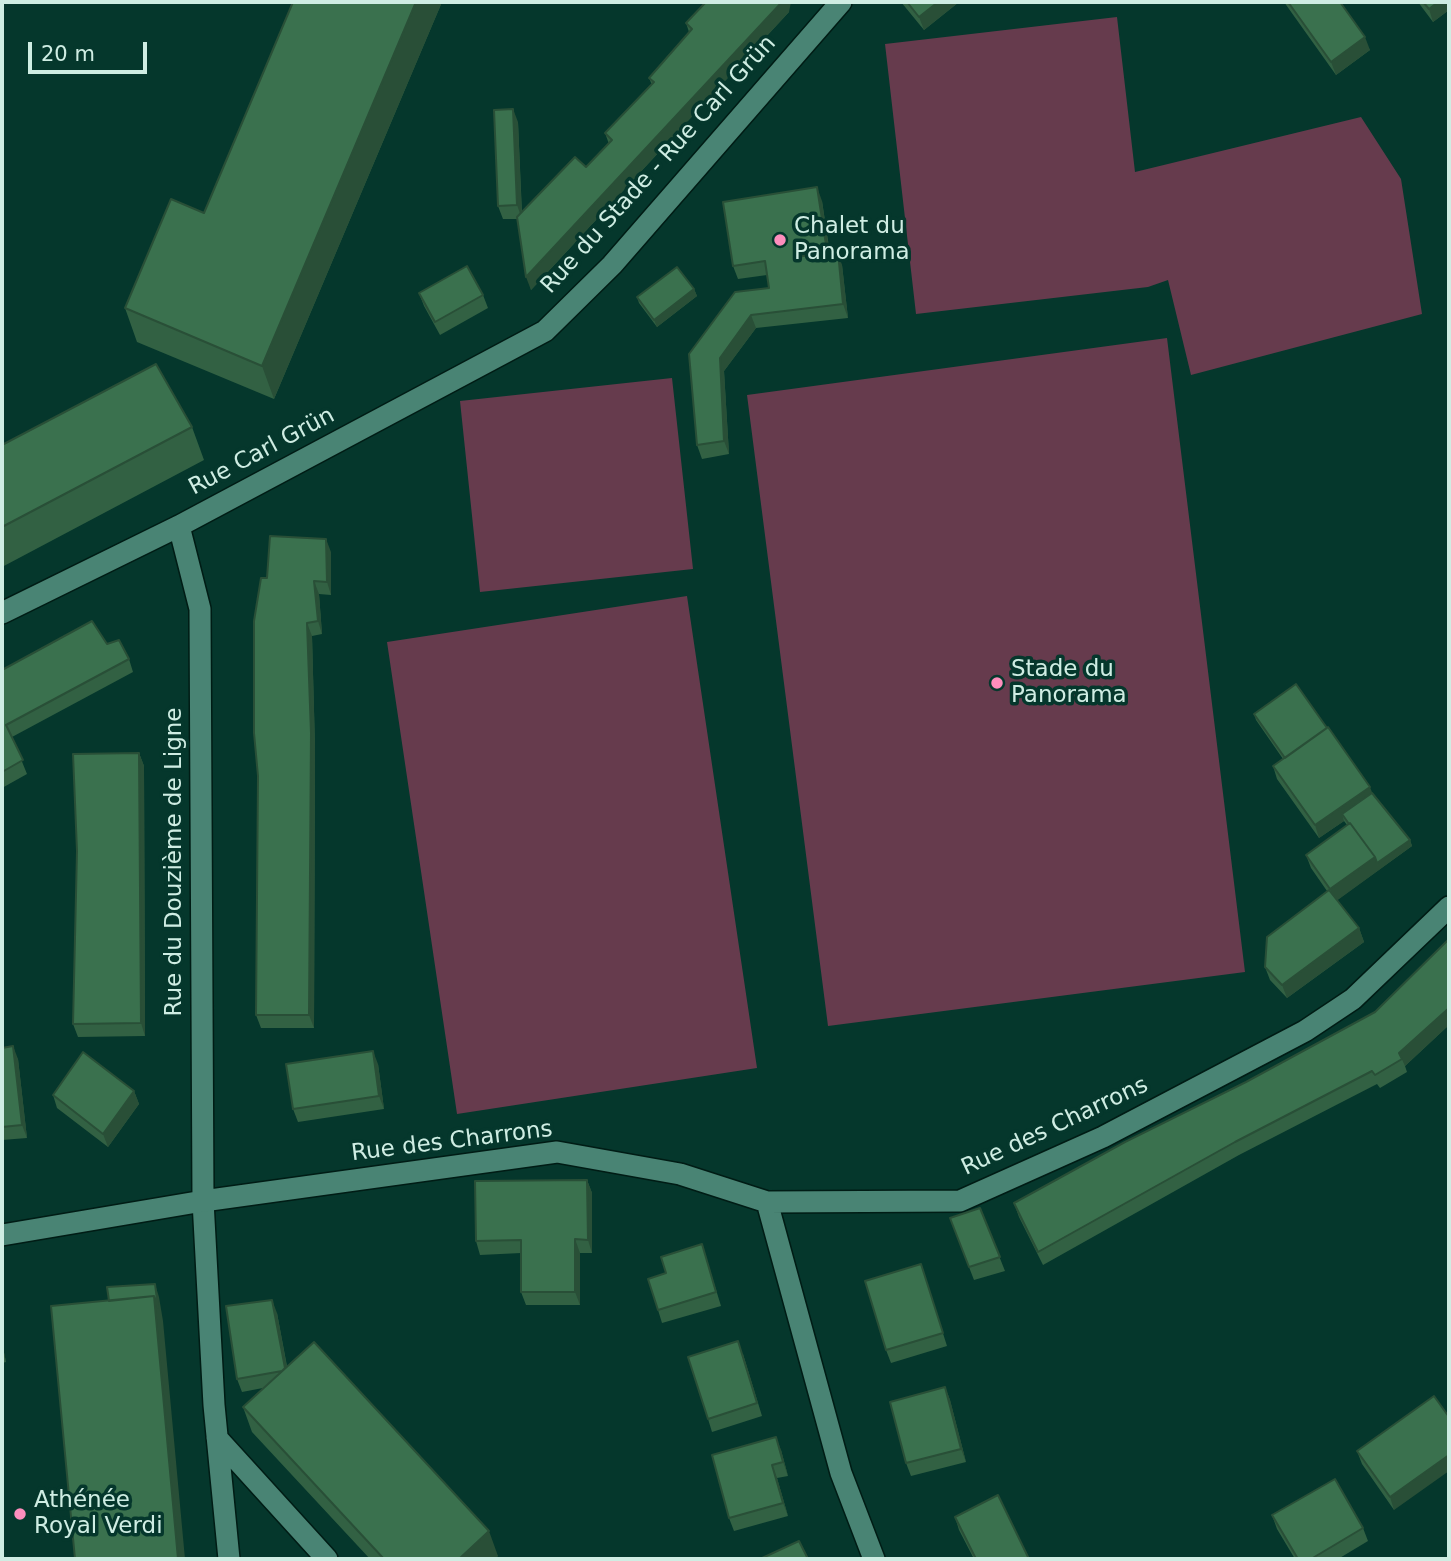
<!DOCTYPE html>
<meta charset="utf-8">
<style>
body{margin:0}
#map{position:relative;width:1451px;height:1561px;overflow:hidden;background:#05372c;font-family:"DejaVu Sans",sans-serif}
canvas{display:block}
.frame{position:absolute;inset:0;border:4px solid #cfede3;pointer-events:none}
.scale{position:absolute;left:28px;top:42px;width:119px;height:32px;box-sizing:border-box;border:4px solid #cfede3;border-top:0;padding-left:9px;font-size:21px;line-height:24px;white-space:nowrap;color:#cfede3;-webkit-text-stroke:5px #05372c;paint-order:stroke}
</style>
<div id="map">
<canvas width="1451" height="1561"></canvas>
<div class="frame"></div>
<div class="scale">20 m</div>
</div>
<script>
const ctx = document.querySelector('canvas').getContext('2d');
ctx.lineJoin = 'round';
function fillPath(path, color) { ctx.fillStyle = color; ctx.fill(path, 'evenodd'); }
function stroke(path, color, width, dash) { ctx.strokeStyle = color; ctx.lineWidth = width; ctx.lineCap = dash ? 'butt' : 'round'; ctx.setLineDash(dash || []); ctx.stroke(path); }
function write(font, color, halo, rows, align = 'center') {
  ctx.font = font + ' "DejaVu Sans",sans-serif'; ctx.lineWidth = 7; ctx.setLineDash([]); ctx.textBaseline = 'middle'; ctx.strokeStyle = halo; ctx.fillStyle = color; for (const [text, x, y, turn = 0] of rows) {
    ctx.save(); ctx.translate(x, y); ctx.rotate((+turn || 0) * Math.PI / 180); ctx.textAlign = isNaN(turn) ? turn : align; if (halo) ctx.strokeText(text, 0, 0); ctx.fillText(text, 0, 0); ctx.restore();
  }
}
fillPath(new Path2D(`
 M1117,17L1135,172L1361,117L1401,179L1422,314L1191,375L1168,280L1148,287L916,314L885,44Z
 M1167,338L1245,972L828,1026L747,395Z
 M672,378L693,569L480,592L460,401Z
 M687,596L757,1068L457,1114L387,642Z`), '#663b4d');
const lane = new Path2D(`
 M203,1201L214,1405L229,1559
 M217,1438L327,1559`);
const street = new Path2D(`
 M179,526L200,609L203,1201
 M2,613L179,526L545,331L612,265L841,2
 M767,1202L841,1473L874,1559
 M2,1235L203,1201L557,1152L680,1174L767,1202L960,1201L1103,1137L1305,1031L1353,999L1449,907`);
stroke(lane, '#001c15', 24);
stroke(street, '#001c15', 24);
stroke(lane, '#498474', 21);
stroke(street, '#498474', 21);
fillPath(new Path2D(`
 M293,2H442L274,399L137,342L125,308L204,213Z
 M901,2H959L924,30Z
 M1284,2H1340L1370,50L1336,75Z
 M1418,2H1449V10L1433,22Z
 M789,12L531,290L518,219H503L498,206L518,122L522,213L586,167L609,144L605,133L652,85L649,78L689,32L686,23Z
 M822,201L830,253L842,265L848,318L756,328L724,371L729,454L702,459L697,445L689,354L769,288L767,275L738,279L733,266Z
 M694,289L697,296L657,327L639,303L637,297Z
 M419,293L483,295L488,308L440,335L424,306Z
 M192,427L204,460L2,567V445Z
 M331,552V595L319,594L322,634L312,636L315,747L314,1028H261L256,1015L267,578Z
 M107,644L129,659L133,672L12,737L27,774L2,788V670Z
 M1254,714L1372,793L1410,840L1412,846L1337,900L1359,928L1364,942L1287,998L1270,980L1265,967L1327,891L1311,868L1306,855L1347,825L1344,821L1319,838L1277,779L1273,766L1283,759L1256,720Z
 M139,753L144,766L145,1036L78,1037L73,1024Z
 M1449,939V1025L1405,1066L1407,1072L1380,1088L1377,1084L1239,1155L1043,1265L1019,1217L1014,1203L1246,1082L1375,1012Z
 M2,1048L18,1059L27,1138L2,1140Z
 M378,1064L384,1109L298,1122L293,1109Z
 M134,1091L139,1104L108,1147L57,1108L53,1095Z
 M587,1180L592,1193V1253H580V1305H526L521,1292V1253L480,1255L476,1241Z
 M980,1208L1005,1271L974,1280L950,1218Z
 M702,1244L721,1306L662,1323L658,1310L666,1273Z
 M921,1264L947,1346L891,1363L886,1350Z
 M277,1313L287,1366L498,1556L494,1559H370L252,1432L243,1407L263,1388L242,1392L237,1379Z
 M2,1343L6,1362L2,1363Z
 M743,1354L762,1416L712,1432L708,1419Z
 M945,1387L950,1400L966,1462L911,1476L906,1463Z
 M1434,1396L1394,1510L1362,1464L1357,1451Z
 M781,1450L788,1476L777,1478L788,1516L734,1531L729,1518Z
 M1272,1515L1363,1528L1368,1541L1338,1559H1295L1277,1529Z
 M955,1517L1029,1559H974L959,1530Z`), '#326143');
fillPath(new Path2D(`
 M416,2H442L274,399L262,366Z
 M782,2H791L789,12L531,290L526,277Z
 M938,2H959L924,30L919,17Z
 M1438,2H1449V10L1433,22L1429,9Z
 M1365,37L1370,50L1336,75L1331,62Z
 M513,109L518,122L522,219L517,205Z
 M817,187L822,201L831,264L827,251Z
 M838,252L842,265L848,318L843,304Z
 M694,289L697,296L657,327L654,320Z
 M751,315L756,328L724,371L729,454L724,441L720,358Z
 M326,539L331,552V595L327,582Z
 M314,581L319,594L322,634L318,621Z
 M307,623L312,636L315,747L314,1028L309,1015Z
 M139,753L144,766L145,1036L141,1023Z
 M1370,787L1375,800L1342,814L1344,821L1319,838L1315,825Z
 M1410,840L1412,846L1379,870L1377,863Z
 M1375,857L1379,870L1335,902L1330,889Z
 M1359,928L1364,942L1287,998L1282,985Z
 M1449,1008V1025L1405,1066L1399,1053Z
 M13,1046L18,1059L27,1138L22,1125Z
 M373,1051L378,1064L384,1109L379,1096Z
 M134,1091L139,1104L108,1147L103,1134Z
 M587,1180L592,1193V1253L588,1240Z
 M575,1239L580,1253V1305L575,1292Z
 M155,1284L159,1297L163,1321L185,1559H178L154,1296Z
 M272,1300L277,1313L290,1384L286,1371Z
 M2,1343L6,1362L2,1350Z
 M945,1387L950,1400L966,1462L961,1449Z
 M776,1437L781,1450L788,1476L783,1462Z
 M1449,1455V1471L1394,1510L1390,1497Z
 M772,1465L777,1478L788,1516L783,1503Z
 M489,1531L498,1556L494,1559H459Z`), '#294f37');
const building = new Path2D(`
 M293,2H416L262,366L125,308L171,199L204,213Z
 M706,2H782L526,277L517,217L575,157L586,167L612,140L605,133L654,82L649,78L692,29L686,23Z
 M907,2H938L919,17Z
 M1288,2H1340L1365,37L1331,62Z
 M1423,2H1438L1429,9Z
 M513,109L517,205L498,206L494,110Z
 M817,187L827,251L795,257L838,252L843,304L751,315L720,358L724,441L697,445L689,354L735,292L769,288L765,261L733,266L723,202Z
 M467,266L483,295L435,322L419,293Z
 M677,267L694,289L654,320L637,297Z
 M156,364L192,427L2,527V445Z
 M270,536L326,539L327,582L314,581L318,621L307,623L311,733L309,1015H256L258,776L254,733V621L261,578H267Z
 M92,621L107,644L119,640L129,659L6,725L23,760L2,772V670Z
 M1296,684L1327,728L1285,758L1254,714Z
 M1328,727L1370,787L1315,825L1273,766Z
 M139,753L141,1023L73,1024L77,851L73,754Z
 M1372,793L1410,840L1377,863L1375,857L1350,823L1349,824L1342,814Z
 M1350,823L1375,857L1330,889L1306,855Z
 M1329,890L1359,928L1282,985L1265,967L1267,937Z
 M1449,939V1008L1399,1053L1402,1059L1375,1075L1372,1071L1235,1142L1038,1252L1014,1203L1125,1142L1246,1082L1375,1012Z
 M13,1046L22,1125L2,1127V1048Z
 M373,1051L379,1096L293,1109L286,1064Z
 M83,1052L134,1091L103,1134L53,1095Z
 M587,1180L588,1240L575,1239V1292H521V1240L476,1241L475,1181Z
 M980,1208L1000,1257L969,1267L950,1218Z
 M702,1244L716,1292L658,1310L648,1279L666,1273L661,1257Z
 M921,1264L943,1333L886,1350L865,1281Z
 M155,1284L158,1308L154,1296L109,1301L107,1287Z
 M154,1296L178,1559H75L51,1306Z
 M272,1300L285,1368L282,1371L237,1379L226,1306Z
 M738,1341L757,1403L708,1419L688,1357Z
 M314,1342L489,1531L459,1559H384L243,1407Z
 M945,1387L961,1449L906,1463L890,1402Z
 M1434,1396L1449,1417V1455L1390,1497L1357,1451Z
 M776,1437L783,1462L772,1465L783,1503L729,1518L712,1455Z
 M1335,1479L1363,1528L1311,1559H1298L1272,1515Z
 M998,1495L1029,1559H976L955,1517Z
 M799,1541L808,1559H760Z`);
fillPath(building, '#3a714e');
stroke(building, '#294f37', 2);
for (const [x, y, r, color] of [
 [780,240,7,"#fe8ebd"],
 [997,683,7,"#fe8ebd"],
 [20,1514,7,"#fe8ebd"]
]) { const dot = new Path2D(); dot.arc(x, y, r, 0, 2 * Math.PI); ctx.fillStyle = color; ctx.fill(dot); stroke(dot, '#05372c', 2.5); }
write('23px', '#cfede3', '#05372c', [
 ["Rue du Stade - Rue Carl Grün",659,165,-48],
 ["Rue Carl Grün",262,452,-28],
 ["Rue du Douzième de Ligne",175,862,-90],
 ["Rue des Charrons",1055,1127,-25],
 ["Rue des Charrons",452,1142,-7]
]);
write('23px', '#cfede3', '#05372c', [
 ["Chalet du",794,227],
 ["Panorama",794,253],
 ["Stade du",1011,670],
 ["Panorama",1011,696],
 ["Athénée",34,1501],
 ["Royal Verdi",34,1527]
], 'left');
</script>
